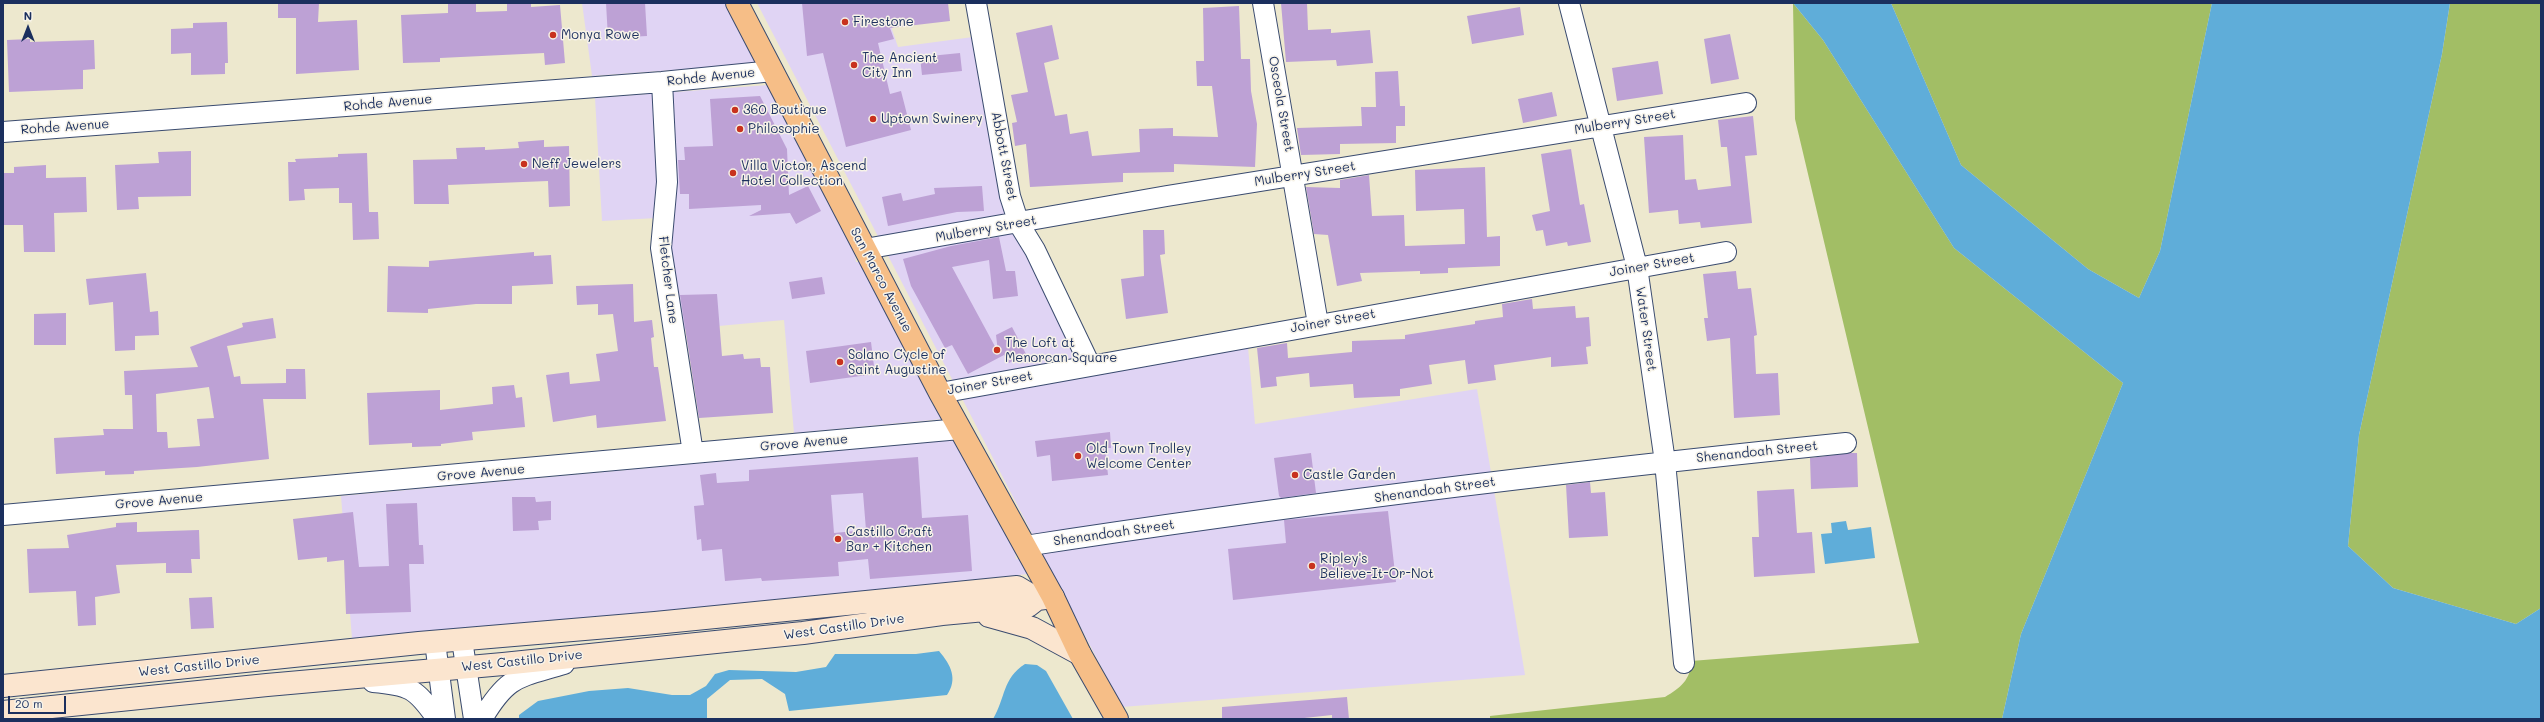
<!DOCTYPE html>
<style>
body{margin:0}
#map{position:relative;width:2544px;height:722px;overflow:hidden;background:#ede8ce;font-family:Mali,sans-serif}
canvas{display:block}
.frame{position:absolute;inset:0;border:4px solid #1b2f5e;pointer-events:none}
.north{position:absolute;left:8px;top:8px;width:40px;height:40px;-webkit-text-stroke:3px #f7f3e8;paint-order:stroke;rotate:0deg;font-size:11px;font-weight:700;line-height:16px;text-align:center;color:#1b2f5e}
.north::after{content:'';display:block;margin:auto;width:14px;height:18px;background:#1b2f5e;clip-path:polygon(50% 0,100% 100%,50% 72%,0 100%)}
.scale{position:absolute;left:8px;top:696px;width:58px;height:18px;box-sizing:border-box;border:2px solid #1b2f5e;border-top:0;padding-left:5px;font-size:12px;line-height:14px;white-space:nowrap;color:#1b2f5e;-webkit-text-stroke:3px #f7f3e8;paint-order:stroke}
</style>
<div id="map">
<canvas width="2544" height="722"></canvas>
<div class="frame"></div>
<div class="north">N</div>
<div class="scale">20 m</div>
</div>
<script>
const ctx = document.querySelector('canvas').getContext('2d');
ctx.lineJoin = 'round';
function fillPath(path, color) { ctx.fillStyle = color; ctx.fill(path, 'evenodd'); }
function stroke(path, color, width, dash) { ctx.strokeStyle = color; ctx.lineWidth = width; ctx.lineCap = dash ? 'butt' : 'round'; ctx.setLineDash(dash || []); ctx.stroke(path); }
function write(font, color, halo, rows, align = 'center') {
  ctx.font = font + ' Mali,sans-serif'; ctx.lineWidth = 3; ctx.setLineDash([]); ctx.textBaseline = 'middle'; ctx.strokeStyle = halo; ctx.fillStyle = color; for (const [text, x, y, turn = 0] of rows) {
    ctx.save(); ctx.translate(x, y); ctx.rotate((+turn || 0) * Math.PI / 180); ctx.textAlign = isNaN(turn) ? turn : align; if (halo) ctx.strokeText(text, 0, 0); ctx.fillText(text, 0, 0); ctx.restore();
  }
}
fillPath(new Path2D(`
 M582,3H725L756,64L592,76Z
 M757,3H883L898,47L973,37L1001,199L1093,376L1248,347L1255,424L1477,389L1525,675L1122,707Z
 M768,85L855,253L856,262H860L931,396L932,405H935L943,419L794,433L784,320L664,331L657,218L602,221L595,98Z
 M955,440L1015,550L1016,559H1020L1028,574L658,612L352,639L341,496Z`), '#e0d4f4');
fillPath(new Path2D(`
 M1793,3L1823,40L1954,248L2123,383L2021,634L2002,719H1490V716L1665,697C1680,688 1691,680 1691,661L1919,643L1795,119Z
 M1891,3H2212L2160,251L2139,298L2088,269L1961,165Z
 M2450,3H2541V608L2516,624L2393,588L2348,546L2359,435L2442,54Z`), '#a2be65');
fillPath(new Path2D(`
 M1793,3H1891L1961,165L2088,269L2139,298L2160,251L2212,3H2450L2442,54L2359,435L2348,546L2393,588L2516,624L2541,608V719H2002L2021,634L2123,383L1954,248L1823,40Z
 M1846,521L1848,530L1871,527L1875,558L1825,564L1821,534L1832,533L1831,523Z
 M939,651C951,665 958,679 947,695L789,711L785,694L762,679L730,680L707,699V719H519V715L538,701L589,691L628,688L672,695H690L706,686L715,674L729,670L796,672L826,667L835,654H916Z
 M1025,664L1037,665L1046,671L1073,719H993C1006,697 1002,679 1025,664Z`), '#5fadd9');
fillPath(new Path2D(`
 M278,3H319L318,22L357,20L359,70L296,74V18H278Z
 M476,3V12L507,11V3H531V7L560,5L565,63L545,65L544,53L440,58V62L403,63L401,15L448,13V4Z
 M606,3H645L647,36L608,38Z
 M802,3H948L950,21L890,28L894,39L878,43L890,94L901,91L911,130L846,147L823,53L807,56Z
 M1281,3H1307L1308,30L1331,29V33L1370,30L1373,63L1337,66L1336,60L1286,62Z
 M1239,6L1241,59H1250L1251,91L1257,124L1255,167L1174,164V172L1123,173V182L1030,187L1026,144L1015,146L1012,123L1017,122L1011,95L1028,92L1016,33L1052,25L1059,59L1044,63L1055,116L1067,114L1070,134L1088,131L1092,156L1140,152L1139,129L1173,128V136L1218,137L1212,86H1197L1196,61H1204L1203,8Z
 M1520,7L1524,35L1472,44L1467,16Z
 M227,22L228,63H225V74L191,75V53L171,54V29L193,28V23Z
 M1730,34L1739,79L1711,84L1704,39Z
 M30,39V42L94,40L95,69L83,70V89L9,92L7,40Z
 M960,53L962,71L922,75L920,57Z
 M1658,61L1663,94L1617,101L1612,68Z
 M1398,71L1400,106H1405V126H1396V143L1340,144V154L1301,155L1297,128L1362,126L1361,107H1376L1375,72Z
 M1552,92L1557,116L1523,123L1518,99Z
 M760,96L787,149L789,195L808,186L821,211L796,224L790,213L749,216L761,210V205L689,209V194H680L678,160H685L684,147L713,146L710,99Z
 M1753,116L1757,155L1745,156L1752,223L1701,228L1700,222L1679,224L1678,210L1649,213L1644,137L1683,135L1685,180L1696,179L1698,190L1731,186L1727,147H1721L1718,120Z
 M544,140V147L569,146L570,206L549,207L548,181L448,185L449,204H414L413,160L457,159L456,148L485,147V150L519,148L518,142Z
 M1571,149L1580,205L1584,204L1591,242L1568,246L1567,242L1546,246L1543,230L1536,231L1532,215L1550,211L1541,154Z
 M191,151V196L138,197L139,209L117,210L115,165L159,163L158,152Z
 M367,153L369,212H378L379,239L353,240L352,203H339V188L304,189L305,200L289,201L288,162H296L295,159L338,157V154Z
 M46,165V178L86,177L87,212L54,213L55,252H24L23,225H3V173H14V167Z
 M1485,167L1487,237L1500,236V266L1448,268V273L1420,274V271L1360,273L1362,281L1337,286L1328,235L1314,234L1306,187L1340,188V180L1369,175L1372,216L1404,215L1405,246L1465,244L1464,209L1416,211L1415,170Z
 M982,186L984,211L957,212L888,226L882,197L901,193L903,201L935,194L934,188Z
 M1143,230H1164L1165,254L1160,255L1168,313L1126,319L1121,279L1144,276Z
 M999,237L1006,271H1015L1018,296L993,299L989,260L952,267L998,352L996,335L1012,327L1026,354L1009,363L1004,355L968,374L952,345L945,348L911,286L903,259L951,246Z
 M534,252V256L551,255L553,284L512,286V304H476L428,309V313L387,312L388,266L429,267V261Z
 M1736,271L1738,289L1751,288L1757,335L1754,336L1756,374L1778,373L1780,415L1734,418L1730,338L1707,341L1704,318H1708L1703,274Z
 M146,273L150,312L158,311L159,335L135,336V350L115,351L113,302L89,305L86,279Z
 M822,277L825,294L792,299L789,282Z
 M633,284L634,322L652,320L654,337L651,338L654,367H658L666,421L597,428L596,415L553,422L546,375L569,372L570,384L600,381L596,354L618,351L613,314L598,315V304L577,305L576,286Z
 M717,294L722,356L743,354L744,359L760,358L761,367H770L773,413L699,418L680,295Z
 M1532,299L1533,309L1575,306L1576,318L1589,317L1591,346L1586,347L1588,364L1551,367V357L1494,365L1496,380L1468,384L1465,360L1429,365L1432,384L1400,389V396L1354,398L1353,384L1310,387L1309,373L1276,377L1277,386L1261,388L1257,348L1287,343L1288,358L1352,352V341L1405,339V335L1475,324V321L1503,317L1502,304Z
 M66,313V345H34V314Z
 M273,318L276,338L227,346L234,377L240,376L241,384L286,383V369H305L306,399H263L269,459L197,467L134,471V474L105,475V471L56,474L54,438L104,435L103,429H133L132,395H125L124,371L198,367L190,347L243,327L242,323ZM209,387L214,418L197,419L200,446L168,448L167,432H157L156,394Z
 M871,342L875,374L810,383L806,351Z
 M514,385L516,398L522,397L525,427L472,432L473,440L441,444V446L412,447V443L369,445L367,393L440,390V410L493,404L492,387Z
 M1110,432L1111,448H1105L1108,475L1052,481L1050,455L1037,457L1035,441Z
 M1311,453L1316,493L1281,498L1279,496L1274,458Z
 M1850,453H1857L1858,487L1811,489L1810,458Z
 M918,457L922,518L968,515L972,571L870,579L868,559L838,562L839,576L762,581L761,578L725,581L722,549L702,551L701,539L697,540L694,506L704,505L700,475L716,473L717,483L749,481V470ZM863,493L866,530L834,533L831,495Z
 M1590,482L1591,493L1605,492L1608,536L1569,538L1566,485Z
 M1794,489L1797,533L1812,532L1815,573L1754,577L1752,537H1759L1757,491Z
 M512,497H535L536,502L551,501V520L538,521L539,530L513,531Z
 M417,503L419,545H423L424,564H409L411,612L346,614L344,560L327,562V557L298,560L293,519L353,512L359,567L389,566L386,504Z
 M1388,511L1396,582L1233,600L1228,549L1286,543L1284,520Z
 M137,522V532L199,530L200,559H191L192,573H166V563L116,565L120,593L95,597L96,625L78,626L76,591L29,593L27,549L69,548L67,535L116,527V523Z
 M212,597L214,628L191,629L189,598Z
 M1347,697L1349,719H1332V715L1295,719H1222V707Z`), '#bda1d5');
const minor = new Path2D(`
 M976,3L1010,196L1019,224L1035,250L1090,365
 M1263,3L1318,324
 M1569,3L1637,267L1665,462L1684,663
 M662,82L667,182L661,248L693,453
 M3,132L662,82L773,71
 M865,249L1167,196L1746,103
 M940,393L1726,252
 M3,515L960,429
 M1025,546C1297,504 1572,471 1846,443
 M462,640L474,719
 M435,642L445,719
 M373,682C409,685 416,688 437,719
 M482,719C508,675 518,678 564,664`);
const secondary = new Path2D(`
 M989,616L1032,628L1080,654
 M3,686L419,643L655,623L1017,587L1037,599
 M3,712L267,685L503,664L803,633L942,614L1028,606L1037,599L1053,597`);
const primary = new Path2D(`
 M737,3L940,393L1053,597L1080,654L1117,719`);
stroke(minor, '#3a4b6f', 22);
stroke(secondary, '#3a4b6f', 24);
stroke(primary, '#3a4b6f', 24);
stroke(minor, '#fff', 20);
stroke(secondary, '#fbe5cf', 22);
stroke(primary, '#f6be87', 22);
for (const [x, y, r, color] of [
 [845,22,4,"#c8321e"],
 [553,35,4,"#c8321e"],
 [854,65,4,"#c8321e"],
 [735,110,4,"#c8321e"],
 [873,119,4,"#c8321e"],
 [740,129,4,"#c8321e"],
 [524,164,4,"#c8321e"],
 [733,173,4,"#c8321e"],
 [997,350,4,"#c8321e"],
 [840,362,4,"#c8321e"],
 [1078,456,4,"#c8321e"],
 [1295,475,4,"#c8321e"],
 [838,539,4,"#c8321e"],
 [1312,566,4,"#c8321e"]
]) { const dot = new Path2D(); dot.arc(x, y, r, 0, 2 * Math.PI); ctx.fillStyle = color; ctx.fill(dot); stroke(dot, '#f7f3e8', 1.5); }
write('13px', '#1b2f5e', '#f7f3e8', [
 ["Firestone",853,22],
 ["Monya Rowe",561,35],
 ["The Ancient",862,58],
 ["City Inn",862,73],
 ["360 Boutique",743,110],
 ["Uptown Swinery",881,119],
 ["Philosophie",748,129],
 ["Neff Jewelers",532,164],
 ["Villa Victor, Ascend",741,166],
 ["Hotel Collection",741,181],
 ["The Loft at",1005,343],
 ["Menorcan Square",1005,358],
 ["Solano Cycle of",848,355],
 ["Saint Augustine",848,370],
 ["Old Town Trolley",1086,449],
 ["Welcome Center",1086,464],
 ["Castle Garden",1303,475],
 ["Castillo Craft",846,532],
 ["Bar + Kitchen",846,547],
 ["Ripley's",1320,559],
 ["Believe-It-Or-Not",1320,574]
], 'left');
write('13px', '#1b2f5e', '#f7f3e8', [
 ["Rohde Avenue",711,77,-6],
 ["Rohde Avenue",388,103,-5],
 ["Osceola Street",1281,104,80],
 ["Mulberry Street",1625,122,-9],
 ["Rohde Avenue",65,127,-4],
 ["Abbott Street",1004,156,79],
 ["Mulberry Street",1305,174,-9],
 ["Mulberry Street",986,229,-10],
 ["Joiner Street",1652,265,-10],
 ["Fletcher Lane",668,280,83],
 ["San Marco Avenue",881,280,62],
 ["Joiner Street",1333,321,-10],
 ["Water Street",1646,329,82],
 ["Joiner Street",990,383,-10],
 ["Grove Avenue",804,443,-5],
 ["Shenandoah Street",1757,452,-6],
 ["Grove Avenue",481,473,-5],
 ["Shenandoah Street",1435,490,-8],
 ["Grove Avenue",159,501,-5],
 ["Shenandoah Street",1114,533,-8],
 ["West Castillo Drive",844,627,-8],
 ["West Castillo Drive",522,661,-6],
 ["West Castillo Drive",199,666,-6]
]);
</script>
